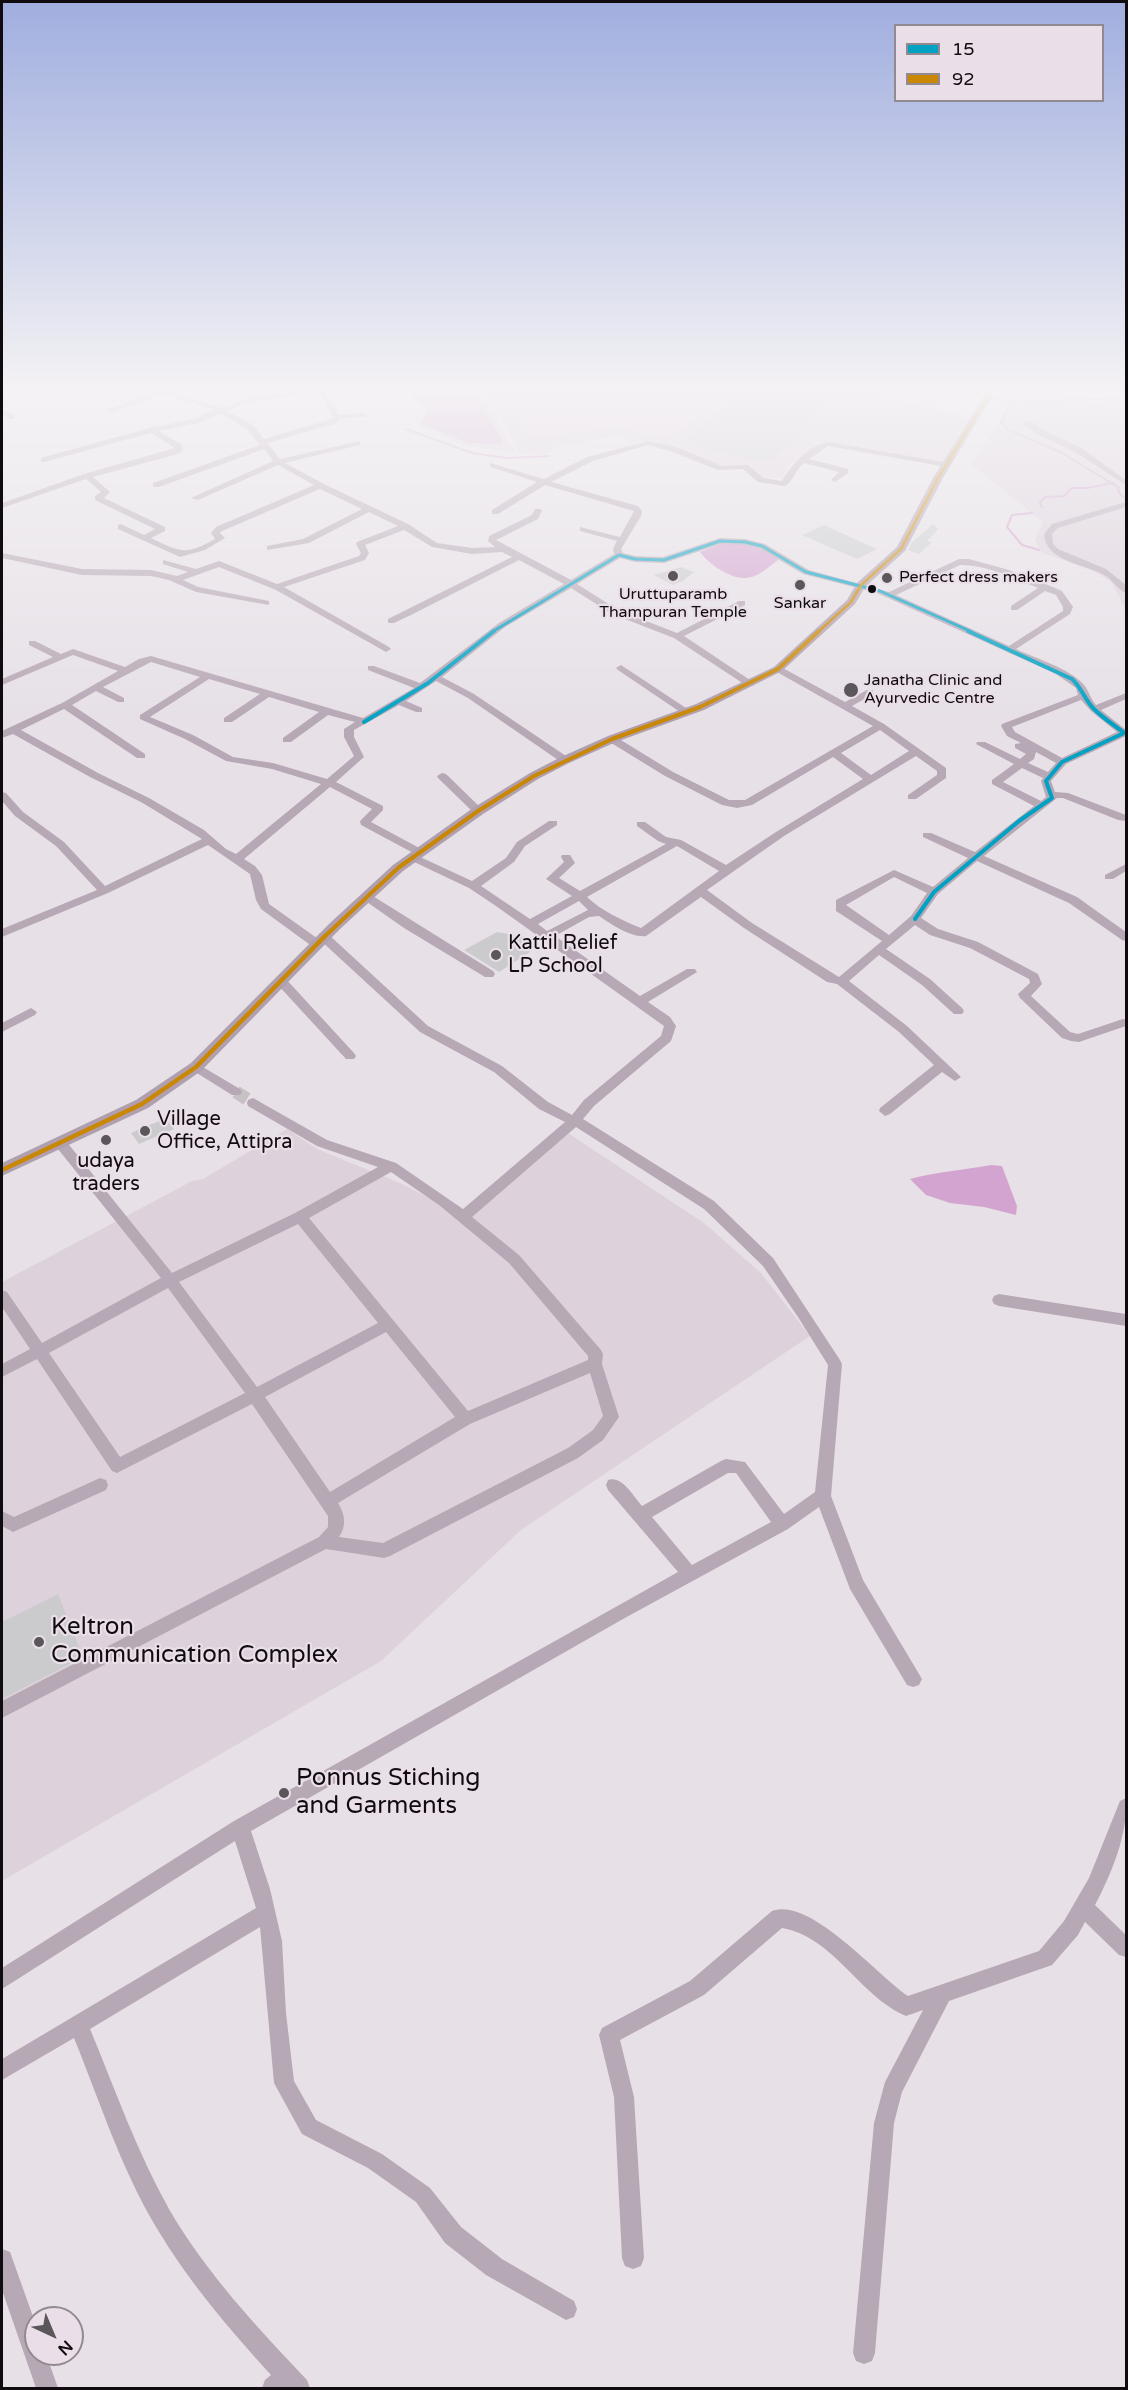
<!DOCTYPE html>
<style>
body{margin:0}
#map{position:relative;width:1128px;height:2390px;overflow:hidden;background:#e7e1e7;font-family:"Varela Round",sans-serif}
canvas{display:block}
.frame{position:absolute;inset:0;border:3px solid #0f0b0e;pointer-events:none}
.legend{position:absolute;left:894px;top:24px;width:210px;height:78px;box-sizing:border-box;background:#eadee9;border:2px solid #928a91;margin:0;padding:8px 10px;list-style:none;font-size:18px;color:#0f0b0e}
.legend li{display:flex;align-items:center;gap:12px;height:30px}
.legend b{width:30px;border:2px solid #928a91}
.north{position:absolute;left:24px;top:2306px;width:60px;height:60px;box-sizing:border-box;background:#eadee9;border:2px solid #928a91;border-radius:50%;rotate:136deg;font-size:16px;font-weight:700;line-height:24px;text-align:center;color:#0f0b0e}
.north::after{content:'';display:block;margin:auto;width:21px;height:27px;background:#5b565a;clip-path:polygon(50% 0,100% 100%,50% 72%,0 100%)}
</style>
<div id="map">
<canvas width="1128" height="2390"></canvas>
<div class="frame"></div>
<ul class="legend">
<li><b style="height:8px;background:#01a1c4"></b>15</li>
<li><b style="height:8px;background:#c98703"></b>92</li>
</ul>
<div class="north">N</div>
</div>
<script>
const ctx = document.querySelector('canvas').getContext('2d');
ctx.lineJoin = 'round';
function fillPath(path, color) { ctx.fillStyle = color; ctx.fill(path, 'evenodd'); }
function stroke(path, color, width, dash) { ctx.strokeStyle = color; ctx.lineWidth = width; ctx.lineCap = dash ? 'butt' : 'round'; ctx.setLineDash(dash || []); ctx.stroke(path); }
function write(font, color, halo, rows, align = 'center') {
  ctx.font = font + ' "Varela Round",sans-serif'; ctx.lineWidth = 4.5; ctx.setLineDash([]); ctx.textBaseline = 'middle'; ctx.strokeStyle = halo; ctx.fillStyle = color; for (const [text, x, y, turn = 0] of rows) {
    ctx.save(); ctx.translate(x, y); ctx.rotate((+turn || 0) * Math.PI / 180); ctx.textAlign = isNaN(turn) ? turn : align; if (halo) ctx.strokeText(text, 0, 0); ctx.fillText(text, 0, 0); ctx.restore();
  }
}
fillPath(new Path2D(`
 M407,387H482L516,453L465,446L416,425L427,411Z
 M484,387H836L851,391L897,394L892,398L968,417L943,462L819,442L788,466L783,478H759L750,465L725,467L674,447L651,441L632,443L617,436L588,440L576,445L559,444L545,455L519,453Z
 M1126,400V609L1111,582L1093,571L1041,552L1035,539L1043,522L971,464L1002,418L1007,403Z
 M287,1129L317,1149L400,1183L442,1204L461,1219L568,1133L704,1223L761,1273L810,1336L521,1530L381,1661L2,1881V1282L192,1181L203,1179Z`), '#ddd2dc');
fillPath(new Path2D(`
 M579,387L585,389L601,387H731L672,438H663L616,428L537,437L529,435L519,418L593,410Z`), '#ebd0e9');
fillPath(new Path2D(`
 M410,387H473L502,441L500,444L469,443L420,424L429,411L414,398Z
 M723,543C740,543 769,543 778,560C760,574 749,585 726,573C716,568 707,561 700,552Z
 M991,1165L1002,1166L1017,1206L1016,1215L984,1207L950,1203L926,1195L910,1179C936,1172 964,1170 991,1165Z`), '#d4a4d1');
stroke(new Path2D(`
 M850,387H861
 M931,387L1013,402L1126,398
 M1012,402L1001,422L1007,429L1062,453L1118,487L1119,493L1126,499
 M406,429L472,453L507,458L549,456
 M1042,507L1040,503L1045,497L1064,496L1072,488H1087L1113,483
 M1032,513L1012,515L1007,527L1022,545L1039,550`), '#d4a4d1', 2);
fillPath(new Path2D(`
 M752,388L819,400L828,406L795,443L790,444L773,459H751L700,447L686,440L742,390Z
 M933,524L938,529L927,541L932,542L919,554L908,550L912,542Z
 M824,525L861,542L877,549L857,559L802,535Z
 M681,567L694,572L683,581L673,585L654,575Z
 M497,932L525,937L530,952L499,972L464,950Z
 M166,1118L174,1129L139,1144L131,1133Z
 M58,1594L83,1657L2,1699V1622Z`), '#cbcbce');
stroke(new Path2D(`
 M236,1092L253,1103`), '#c7c1c6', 13, [13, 7]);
fillPath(new Path2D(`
 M155,387H164L168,391L182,387H194L175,394L222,408L250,397L286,393L305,387V391L287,397L251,401L227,411L253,425L264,439L331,419L333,417L317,389L329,387L325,390L339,415L364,413L368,415L364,417L339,419L337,423L267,443L280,459L360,441V445L285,463L326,485L408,524L437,543L472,548L495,547L488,541L489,536L532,515L535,509H541L542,511L538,519L496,540L571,580L614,554L613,549L617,541L580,531V527L620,537L634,511L545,485L498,514H492V510L537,482L490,467V463L544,479L587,457L648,441L676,447L722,466L748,465L763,478L782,481C791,465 809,445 828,442L949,463L950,465L946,467L828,446L809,459L848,469V473L835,482L831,480L839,472L804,463C796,469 793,482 785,486L758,482L743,469L718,470L670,451L648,445L593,461L551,482L638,506L642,511L641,516L621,549L623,553L635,556L663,557L720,538L745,539L765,544L809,570L889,592L959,559H969L1009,570L1048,585L1062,591L1073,607L1070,614L1016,649C1035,658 1071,669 1084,685C1089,691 1090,698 1096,705L1126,693V699L1101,710L1126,730V736L1066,764L1051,781L1055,792L1068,793L1126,815V821L1118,820L1063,798H1057L984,856L1077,897L1126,932V941L1122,940L1069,903L977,861L938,894L921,918L938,929L978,942L1038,974L1042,984L1031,996L1070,1032L1078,1034L1123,1019L1126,1020V1026L1079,1042L1071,1041L1062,1038L1020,998L1018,994L1030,983L1029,979L970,948L930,935L915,925L886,949L930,979L962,1008L964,1011L962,1014H954L922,985L879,955L849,981L907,1026L961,1077L955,1081L942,1072L890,1114L885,1116L879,1111L880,1108L934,1065L899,1032L837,984L827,982L744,928L701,897L646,936C631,938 611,924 599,916L589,917L555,936L640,996L687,969H695L697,972L648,1002L670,1017L676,1026L671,1041L594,1106L583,1119L714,1201L773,1258L840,1360L842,1364L831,1496L863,1580L922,1679L919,1685L913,1687L907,1685L850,1589L819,1507L788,1529L623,1619L251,1831L270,1889L282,1941L286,2013L294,2081L316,2120L382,2154L430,2188L461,2227L502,2259L574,2301L577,2309L574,2317L566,2320L486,2275L445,2243L416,2202L368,2168L302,2134L274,2083L260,1927L90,2029C115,2089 137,2152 169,2209C206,2273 257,2327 307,2380L310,2388H262L265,2380L271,2375C229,2329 188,2281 156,2227C121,2168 100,2102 74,2038L2,2080V2059L256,1908L235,1841L2,1989V1968L234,1821L678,1572L608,1490L606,1485L608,1480C622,1475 634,1497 642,1506L721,1461L726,1459L745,1462L784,1514L815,1492L828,1365L798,1317L763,1266L704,1209L576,1127L472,1217L519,1255L601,1350L603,1354L602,1364L619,1417L603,1440L578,1458L390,1556L384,1558L326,1549L2,1718V1701L319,1537L328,1527V1516L252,1404L117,1473L112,1471L37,1359L2,1377V1364L30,1349L2,1307V1290L7,1292L42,1343L161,1278L54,1144L56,1141H66L172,1273L295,1213L378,1167L317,1146L248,1106L247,1103L248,1100L253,1098L327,1140L396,1163L463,1209L565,1122L539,1109L494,1072L420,1032L320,940L318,937L320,934H328L428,1026L502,1066L548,1102L572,1115L584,1100L661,1036L664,1026L496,906L469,888L410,860V856H418L472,881L506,858L517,842L549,821H557V825L525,846L514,862L481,886L530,919L572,896L546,879L564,862L561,857L562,855H570L575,863L559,878L580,891L666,844L658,841L637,826V822H645L666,837L681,840L726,865L776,832L863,779L833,757L752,805L737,808L722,805L665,776L608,741V737H616L673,772L729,800H745L873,726L775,671V667H781L845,702L867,690H873V694L852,706L884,724L946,768V778L916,799H908V795L937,775V771L916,756L784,836L707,890L752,923L839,977L882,941L836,911V900L894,870L933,887L968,858L923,837V833H931L975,852L1034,806L992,784V780L1014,764L976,744L977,742H985L1020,759L1026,754L1015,748V744L1021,743L1007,736L1001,726L1002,724L1078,695L1076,688L1056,674L877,593L803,574L759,548L745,545L721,544L664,563L635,562L620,558L577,584L618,610L677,633L739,601H745V605L684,636L753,682V686H747L674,638L612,614L571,588L505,627L442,677L474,694L569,758V762H561L468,698L436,681L406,701L422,708V712H416L399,705L354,730V737L364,757L336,782L383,806V810L371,822L425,851V855H417L361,825L360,821L372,809L330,787L244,859L255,866L262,875L269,904L321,941L323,944L321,947H313L261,909L256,900L250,874L208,845L108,893L2,937V929L97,890L56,846L15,816L2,801V792L6,793L23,812L64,842L105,886L202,839L141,802L90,777L13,734L2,738V731L62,703L118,671L73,655L2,685V679L53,657L29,645V641H35L61,654L73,649L125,667L139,659L151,656L363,718L414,688L368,670V666H374L420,683L499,623L564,584L519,560L411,615L394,623H388V619L512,557L502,552L472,554L432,547L404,530L365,545L369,553L365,560L284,587L389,647L391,649L386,652L276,590L219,567L183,580L198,587L269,601V605L196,592L169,580L151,576L82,575L2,558V553L82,569L151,570L177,576L188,572L163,564V560L196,569L219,561L277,584L359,556L361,553L356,544L357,542L398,526L369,512L309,543L267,550V546L303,539L362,509L320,489L222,531L220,533L225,538L205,550L180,557L118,529V525L121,524L144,535L155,529L95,500V496L101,492L86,479L2,508V503L84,474L175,448L151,433L44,462H41V458L149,428L194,419L215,410L163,394L113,412L106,410L158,390ZM221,414L247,429L260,445L153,483V487H159L264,449L273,461L191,498L198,500L278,465L314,485L216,527L211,533L215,539C185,556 180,552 151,538L165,531V527L104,498L110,492L93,477L178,454L183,450L182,445L159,431L199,423ZM960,565C987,565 1014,578 1038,588L1011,606V610H1017L1045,591L1056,595L1063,607V611L1009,646L896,595ZM151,662L200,677L140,715V719L185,739L226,761L272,769L321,784L236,854L226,849L204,830L149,798L98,773L21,730L64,709L137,758H145V754L72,705L96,691L118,702H124V698L103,687ZM209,679L260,694L224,718V722H232L269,697L319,712L283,738V742H291L328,715L355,722L344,729V737L354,756L327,779L273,763L233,757L193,735L150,717ZM1081,700L1091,711L1117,732L1062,758L1015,732L1012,727ZM880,730L909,751L871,775L841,753ZM1036,752L1056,763L1048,772L1028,763L1034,759ZM1022,768L1043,778L1041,781L1046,797L1041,801L1003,782ZM677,846L719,871L641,928C621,920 602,911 587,897ZM894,877L927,893L911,916L889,935L846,905ZM579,901L588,910L547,931L538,924ZM391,1172L439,1205L509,1263L588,1356V1360L468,1411L309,1218ZM298,1224L378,1323L257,1387L179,1282ZM168,1288L245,1393L120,1457L49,1353ZM386,1332L455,1417L330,1492L265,1397ZM590,1373L603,1416L593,1430L568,1448L383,1543L339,1537C347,1526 345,1514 338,1503L470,1424ZM728,1473H736L771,1522L692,1565L652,1517Z
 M1071,387H1083L1084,388L1080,390Z
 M2,409L14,415V419H8L2,414Z
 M1025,421H1031L1043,430L1081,448L1126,480V485L1075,452L1037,434L1025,425Z
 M1126,502V507L1058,528L1052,534L1053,544L1058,549L1106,569L1126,585V593C1118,590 1112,579 1104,575C1083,563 1046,562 1044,534L1052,524Z
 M621,665L689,710V714H683L618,670L616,668Z
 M442,773L446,774L482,809V813H474L438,778L437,776Z
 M1126,864V871L1113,879H1105V875Z
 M368,893L493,971L495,974L493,977H485L404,928L364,900L362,897Z
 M281,977L285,978L354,1053L356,1056L354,1059H346L277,984L275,981Z
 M31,1008L37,1012L35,1015L2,1032V1023Z
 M196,1063L240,1089L242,1092L240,1095H232L192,1070L190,1067Z
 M999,1294L1126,1314V1326L999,1306L994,1304L992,1300L994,1296Z
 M100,1478L106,1480L108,1485L106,1490L13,1532L2,1526V1511L14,1517Z
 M1126,1798C1128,1834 1112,1873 1095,1905L1126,1935V1957L1119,1955L1085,1922L1078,1935L1052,1965L949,2001L902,2092L894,2123L875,2353L872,2361L864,2364L856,2361L853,2353L874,2123L885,2082L923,2010L906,2016C859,1996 834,1937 782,1928L704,1995L620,2040L634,2097L644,2258L641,2266L633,2269L625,2266L622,2258L614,2097L599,2035L602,2028L690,1981L772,1911C810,1896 878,1976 908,1996L1039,1951L1064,1921L1089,1878L1120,1801Z
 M2,2249L10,2252L36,2325V2354H46L58,2388H36L2,2290Z`), '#b7a8b5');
fillPath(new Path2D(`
 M989,387H998L943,478L905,551L865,587L855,604L782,671L704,710L616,742L569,763L538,779L483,814L403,871L340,929L201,1071L148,1108L2,1176V1163L136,1100L191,1063L330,923L393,865L473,808L530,773L561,757L608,736L696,704L774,667L847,600L857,583L897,547L933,478Z`), '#b09fae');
stroke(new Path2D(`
 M492,632L619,555L635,559L664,560L720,541L745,542L762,546L806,572L880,591L972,632`), '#01a1c4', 3);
stroke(new Path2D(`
 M364,722L428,683L494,631
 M915,919L934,892L1019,821L1052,798L1046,781L1062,762L1124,733C1114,725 1103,718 1094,709C1084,699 1082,688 1072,679L968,631`), '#01a1c4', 4);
stroke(new Path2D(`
 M818,632L851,602L861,585L901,549L938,478L994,387`), '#c98703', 3);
stroke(new Path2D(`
 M323,938L398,868L478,811L534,776L612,739L700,707L778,669L819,631`), '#c98703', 4);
stroke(new Path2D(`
 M2,1170L142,1104L196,1067L325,936`), '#c98703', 4.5);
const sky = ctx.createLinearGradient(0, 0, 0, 722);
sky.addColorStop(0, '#a0aedf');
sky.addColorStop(0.54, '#f4f2f4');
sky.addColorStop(1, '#f4f2f400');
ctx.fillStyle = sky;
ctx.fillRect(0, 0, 1128, 722);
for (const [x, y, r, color] of [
 [673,576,6,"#5b565a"],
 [887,578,6,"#5b565a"],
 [800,585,6,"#5b565a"],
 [872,589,5,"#0f0b0e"],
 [851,690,8,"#5b565a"],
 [496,955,6,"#5b565a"],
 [145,1131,6,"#5b565a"],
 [106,1140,6,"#5b565a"],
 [39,1642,6,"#5b565a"],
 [284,1793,6,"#5b565a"]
]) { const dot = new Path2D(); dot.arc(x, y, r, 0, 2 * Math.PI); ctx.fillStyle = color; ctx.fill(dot); stroke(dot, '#eadee9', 2); }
write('16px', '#0f0b0e', '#eadee9', [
 ["Perfect dress makers",899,578],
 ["Uruttuparamb",673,595,"center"],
 ["Thampuran Temple",673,613,"center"],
 ["Sankar",800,604,"center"],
 ["Janatha Clinic and",864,681],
 ["Ayurvedic Centre",864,699]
], 'left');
write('20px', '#0f0b0e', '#eadee9', [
 ["Kattil Relief",508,944],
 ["LP School",508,967],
 ["Village",157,1120],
 ["Office, Attipra",157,1143],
 ["udaya",106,1162,"center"],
 ["traders",106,1185,"center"]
], 'left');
write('24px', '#0f0b0e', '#eadee9', [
 ["Keltron",51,1628],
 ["Communication Complex",51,1656],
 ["Ponnus Stiching",296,1779],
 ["and Garments",296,1807]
], 'left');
</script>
